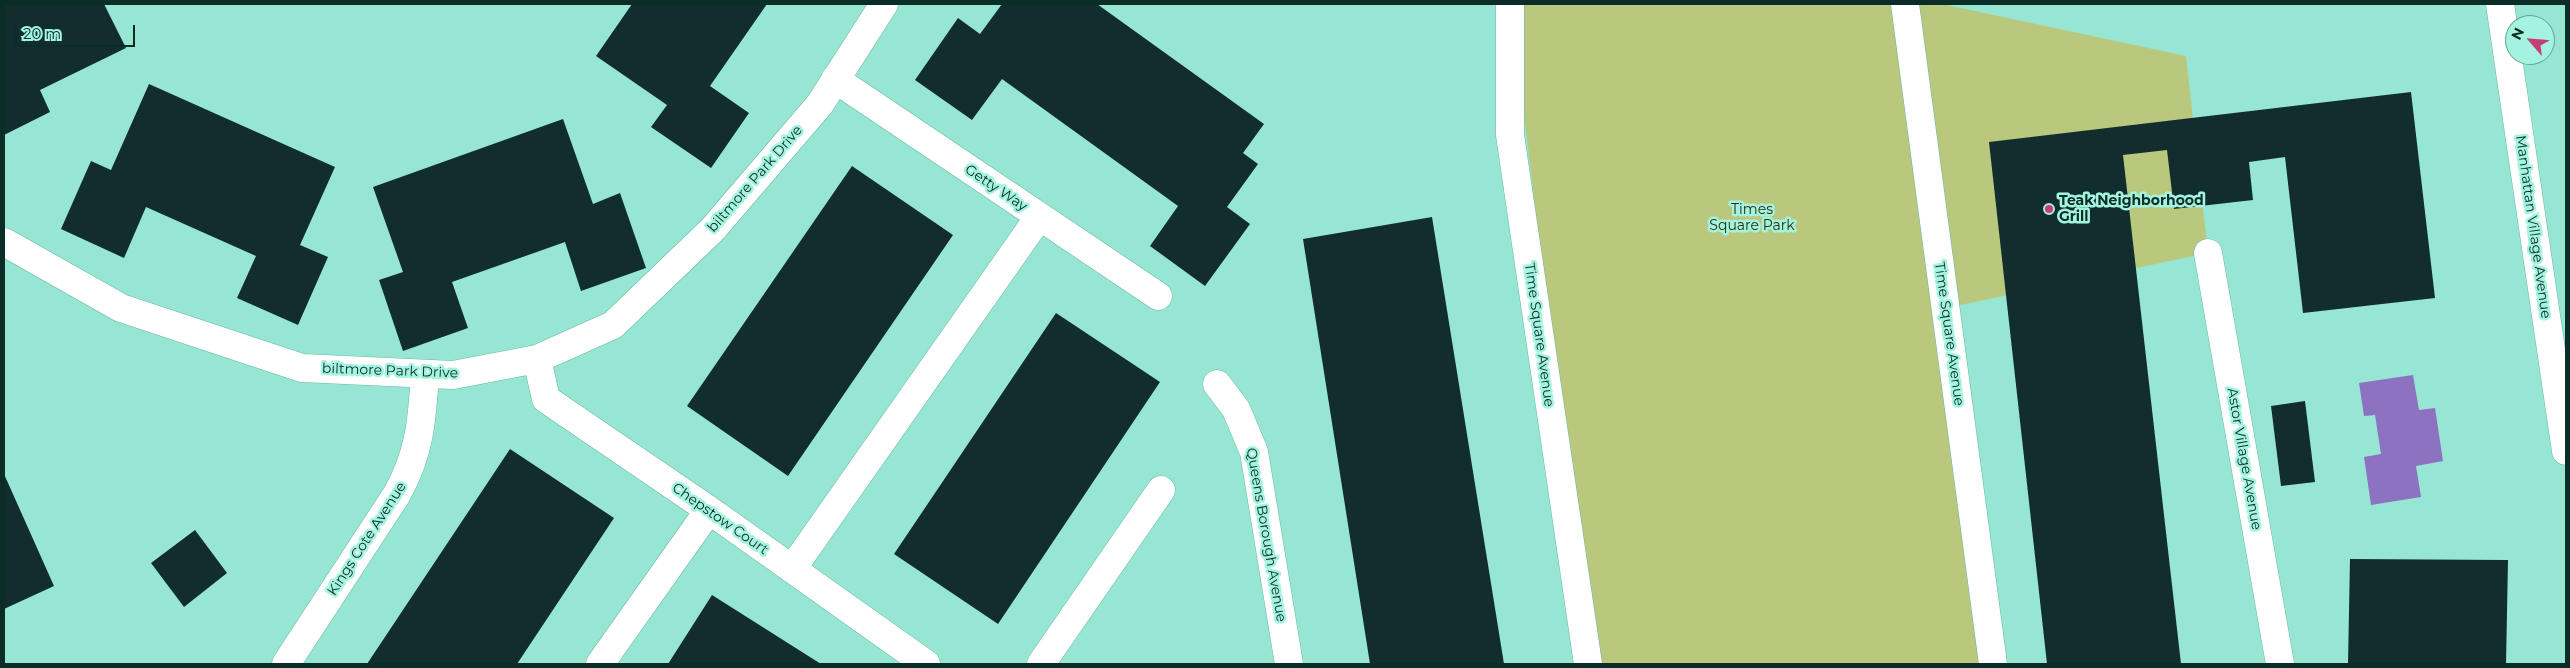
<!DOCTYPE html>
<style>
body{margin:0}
#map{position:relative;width:2570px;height:668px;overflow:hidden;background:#96e6d3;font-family:Montserrat,sans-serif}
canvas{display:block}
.frame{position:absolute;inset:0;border:5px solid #0b2d27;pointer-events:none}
.north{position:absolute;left:2505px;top:15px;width:50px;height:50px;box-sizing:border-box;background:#a3f3e0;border:1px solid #66a496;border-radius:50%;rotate:297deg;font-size:14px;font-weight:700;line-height:20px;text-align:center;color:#0b2d27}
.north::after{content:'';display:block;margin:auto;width:18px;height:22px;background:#c63d79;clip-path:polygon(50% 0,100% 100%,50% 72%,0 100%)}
.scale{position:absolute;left:15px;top:25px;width:120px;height:22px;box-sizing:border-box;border:2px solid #0b2d27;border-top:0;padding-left:6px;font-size:15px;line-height:18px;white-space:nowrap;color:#0b2d27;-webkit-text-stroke:4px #a3f3e0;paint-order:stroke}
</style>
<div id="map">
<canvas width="2570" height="668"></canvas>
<div class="frame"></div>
<div class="north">N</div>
<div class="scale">20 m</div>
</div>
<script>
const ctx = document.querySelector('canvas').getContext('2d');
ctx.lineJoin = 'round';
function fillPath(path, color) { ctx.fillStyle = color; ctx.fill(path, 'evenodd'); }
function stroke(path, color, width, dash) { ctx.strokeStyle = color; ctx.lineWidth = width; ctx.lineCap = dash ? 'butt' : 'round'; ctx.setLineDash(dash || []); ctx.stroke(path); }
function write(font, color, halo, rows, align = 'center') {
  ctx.font = font + ' Montserrat,sans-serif'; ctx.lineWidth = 5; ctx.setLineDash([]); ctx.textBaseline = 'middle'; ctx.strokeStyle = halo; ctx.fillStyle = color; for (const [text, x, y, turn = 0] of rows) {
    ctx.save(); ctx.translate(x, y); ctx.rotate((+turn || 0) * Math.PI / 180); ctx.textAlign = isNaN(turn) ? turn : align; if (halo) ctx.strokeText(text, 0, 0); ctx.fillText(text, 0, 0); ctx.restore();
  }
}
fillPath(new Path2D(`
 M1511,4H1942L2186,56L2208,253L1946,308L1993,664H1589Z`), '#bac87e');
fillPath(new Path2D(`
 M2413,375L2419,410L2435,408L2443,461L2416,466L2421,497L2371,505L2364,457L2381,454L2375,415L2364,416L2359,383Z`), '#8c72c1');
fillPath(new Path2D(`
 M4,4H104L126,48L40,90L50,112L4,135Z
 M632,4H767L710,86L749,113L711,168L651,127L667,105L596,56Z
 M1002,4H1097L1264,124L1243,153L1258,164L1227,207L1250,224L1205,286L1150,246L1178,206L1002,79L972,120L915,80L958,18L980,34Z
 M149,84L335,167L300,245L328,257L298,325L237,298L256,256L146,207L124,258L61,229L91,161L111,170Z
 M2411,92L2435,298L2303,313L2285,157L2249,162L2253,200L2174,209L2167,150L2123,155L2181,664H2047L1989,142Z
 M563,119L593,204L620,193L646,268L581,291L565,242L452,282L468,328L403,351L379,280L403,272L373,187Z
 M852,166L953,235L788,476L687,406Z
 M1432,217L1504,664H1370L1303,239Z
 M1056,313L1160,382L998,624L894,554Z
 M2305,401L2315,482L2281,486L2271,406Z
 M510,449L614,518L517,664H367Z
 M4,474L54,586L4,609Z
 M195,530L227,573L184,607L151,563Z
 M2350,559L2508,560L2506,664H2348Z
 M712,595L821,664H668Z`), '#122d2e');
const minor = new Path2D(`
 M1510,4V135L1588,664
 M1905,4L1993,664
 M2500,4L2566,451
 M835,79L1158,296
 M4,242L121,308L302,368L453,375L537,359L613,325L713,229L820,104L884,4
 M2208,253L2280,664
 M537,359L546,399L709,510L926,664
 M1217,384L1236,409L1254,452L1289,664
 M792,569L1039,217
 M286,664L397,494C420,453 422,420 425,374
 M600,664L709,510
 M1041,664L1161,490`);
stroke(minor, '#69b8a7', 29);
stroke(minor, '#fff', 28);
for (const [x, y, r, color] of [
 [2049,209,5,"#c63d79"]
]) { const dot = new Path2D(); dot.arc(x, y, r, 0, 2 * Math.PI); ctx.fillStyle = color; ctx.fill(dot); stroke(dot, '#a3f3e0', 2); }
write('14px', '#0b2d27', '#a3f3e0', [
 ["biltmore Park Drive",755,179,-49],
 ["Getty Way",996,188,34],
 ["Manhattan Village Avenue",2533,227,82],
 ["Time Square Avenue",1949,334,82],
 ["Time Square Avenue",1539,335,82],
 ["biltmore Park Drive",390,371,2],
 ["Astor Village Avenue",2244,459,80],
 ["Chepstow Court",720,519,35],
 ["Queens Borough Avenue",1266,535,80],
 ["Kings Cote Avenue",367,539,-57]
]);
write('bold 14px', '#0b2d27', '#a3f3e0', [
 ["Teak Neighborhood",2059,201],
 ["Grill",2059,217]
], 'left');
write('14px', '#292f07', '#a3f3e0', [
 ["Times",1752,210],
 ["Square Park",1752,226]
]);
</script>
